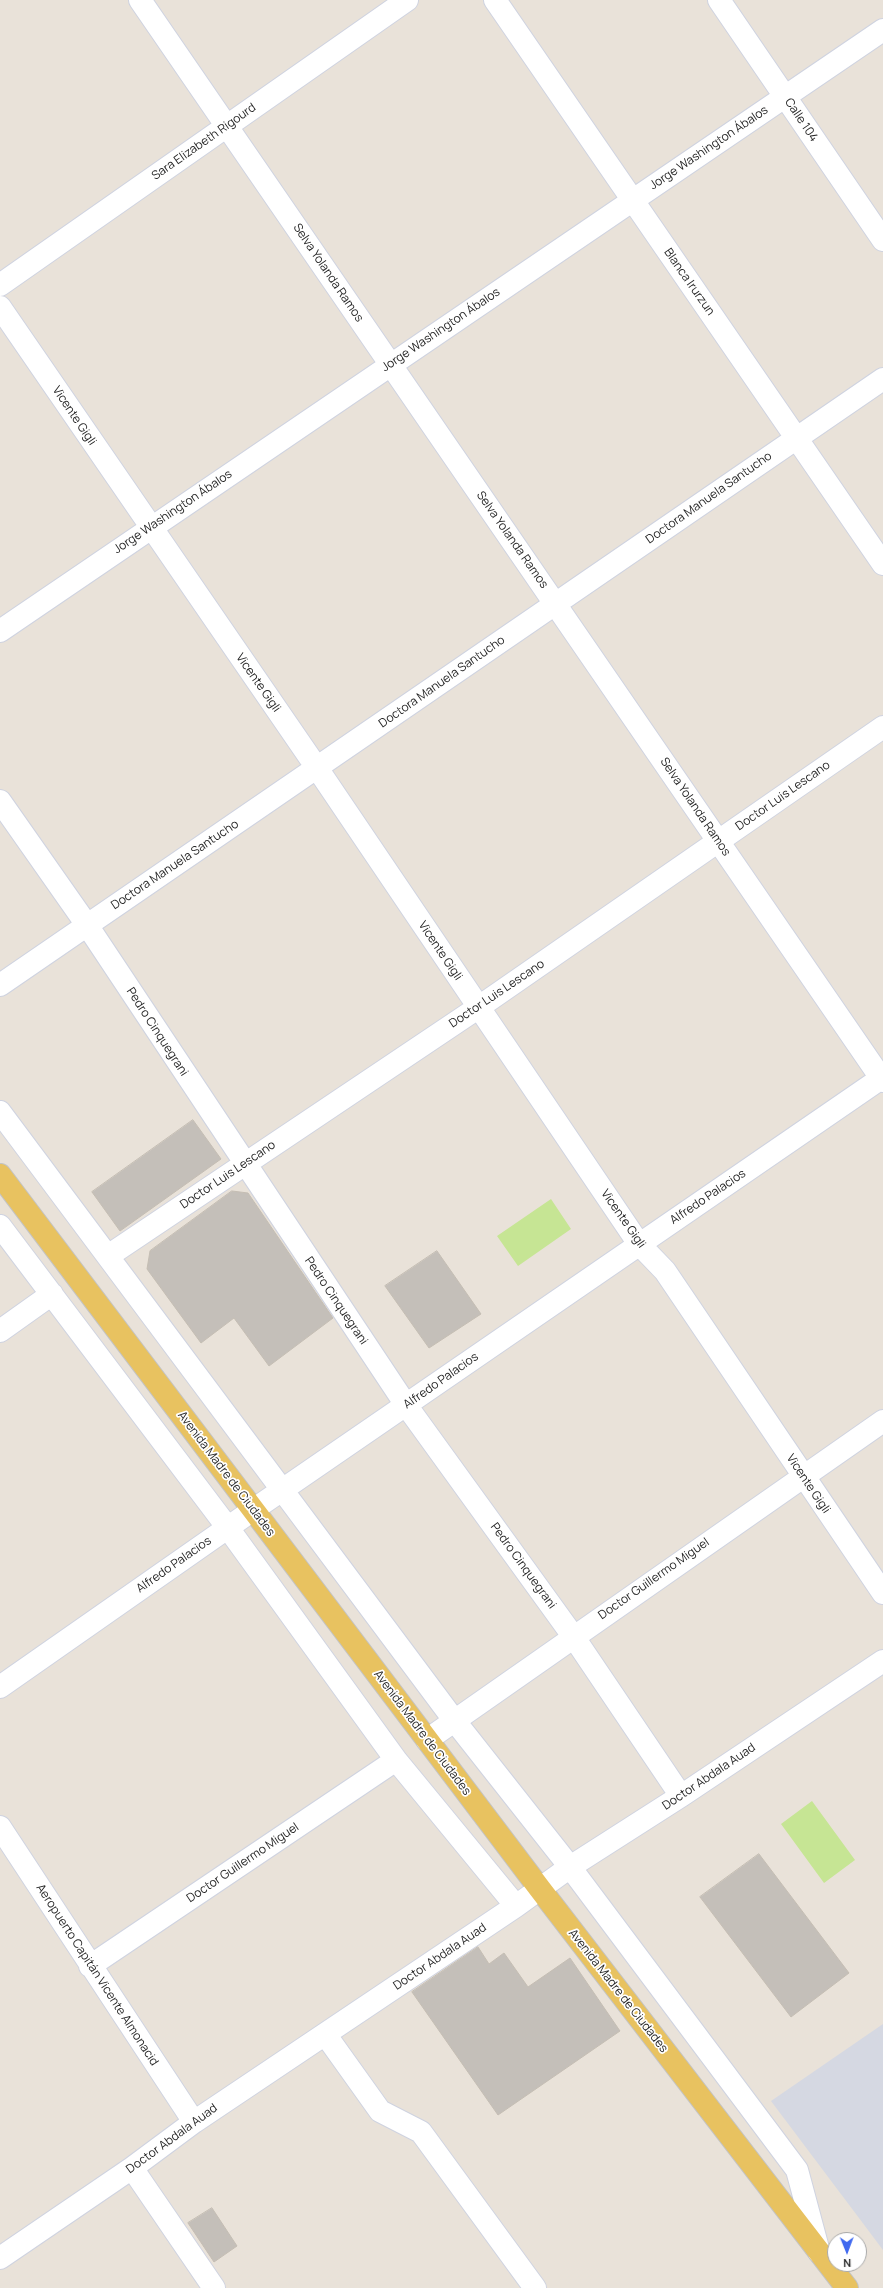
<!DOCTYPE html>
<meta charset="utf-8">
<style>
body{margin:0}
#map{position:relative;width:883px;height:2288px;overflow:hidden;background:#e9e2d9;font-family:Manrope,sans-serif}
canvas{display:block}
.north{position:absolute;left:827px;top:2232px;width:40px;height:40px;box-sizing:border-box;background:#fff;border:1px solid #a9a9a9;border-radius:50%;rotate:179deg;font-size:11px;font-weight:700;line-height:16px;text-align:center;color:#272727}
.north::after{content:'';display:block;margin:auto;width:14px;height:18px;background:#4069ef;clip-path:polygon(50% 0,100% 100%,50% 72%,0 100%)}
</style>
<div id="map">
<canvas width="883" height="2288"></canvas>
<div class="north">N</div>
</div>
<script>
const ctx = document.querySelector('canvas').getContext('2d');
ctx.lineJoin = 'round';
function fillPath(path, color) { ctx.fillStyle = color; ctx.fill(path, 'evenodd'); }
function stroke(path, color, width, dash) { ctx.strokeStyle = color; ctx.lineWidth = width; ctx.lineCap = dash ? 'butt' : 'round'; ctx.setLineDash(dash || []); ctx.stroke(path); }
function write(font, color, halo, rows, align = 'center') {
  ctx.font = font + ' Manrope,sans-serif'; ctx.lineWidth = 3.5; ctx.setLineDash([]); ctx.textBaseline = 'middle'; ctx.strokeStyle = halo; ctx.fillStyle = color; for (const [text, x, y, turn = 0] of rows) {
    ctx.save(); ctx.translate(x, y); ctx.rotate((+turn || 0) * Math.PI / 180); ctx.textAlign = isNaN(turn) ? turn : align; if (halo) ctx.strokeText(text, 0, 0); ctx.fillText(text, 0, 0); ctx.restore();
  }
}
fillPath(new Path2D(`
 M883,2024V2250L771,2101Z`), '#d5d8e2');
fillPath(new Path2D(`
 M551,1199L571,1229L518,1266L497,1236Z
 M812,1801L855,1860L824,1883L781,1824Z`), '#c6e594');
const building = new Path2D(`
 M193,1120L221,1159L120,1231L92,1192Z
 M232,1191L248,1193L333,1318L269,1366L234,1318L201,1343L147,1269L150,1251Z
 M437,1251L481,1314L429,1348L385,1286Z
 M759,1854L849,1973L791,2017L700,1897Z
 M478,1947L489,1964L504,1953L528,1987L570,1958L620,2031L498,2115L412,1992Z
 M212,2208L237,2246L214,2262L188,2223Z`);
fillPath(building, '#c4bfb9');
stroke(building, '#c4bdb3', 1);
const minor = new Path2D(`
 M140,0L883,1081
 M495,0L883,564
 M719,0L883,240
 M0,285L407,0
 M0,307L317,768L639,1244L665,1271L883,1593
 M0,631L883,30
 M0,801L87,925L406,1405L573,1636L681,1796
 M0,985L883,379
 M0,1112L454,1720L570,1867L797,2170L819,2252
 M0,1226L228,1528L396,1760L516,1906
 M108,1256L479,1007L883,727
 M0,1331L52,1294
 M0,1687L253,1510L883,1077
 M427,1740L883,1421
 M0,1827L194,2122
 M90,1966L396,1760
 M325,2034L380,2111L421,2132L535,2288
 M132,2168L214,2288
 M0,2258L132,2168L194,2122L516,1906L570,1867L681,1796L883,1661`);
const major = new Path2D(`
 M0,1175L540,1889L847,2288`);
stroke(minor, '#cfd3e0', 24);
stroke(major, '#c3c3c3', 24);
stroke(minor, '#fff', 22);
stroke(major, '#e8c260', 22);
write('12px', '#272727', '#fff', [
 ["Calle 104",801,120,56],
 ["Sara Elizabeth Rigourd",204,142,-35],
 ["Jorge Washington Ábalos",709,148,-34],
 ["Selva Yolanda Ramos",328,273,56],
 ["Blanca Irurzun",689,282,55],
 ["Jorge Washington Ábalos",441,330,-34],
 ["Vicente Gigli",74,416,56],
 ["Doctora Manuela Santucho",709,498,-35],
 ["Jorge Washington Ábalos",173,512,-34],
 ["Selva Yolanda Ramos",512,540,55],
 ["Doctora Manuela Santucho",442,682,-35],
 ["Vicente Gigli",258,683,55],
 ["Doctor Luis Lescano",783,796,-35],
 ["Selva Yolanda Ramos",695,807,56],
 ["Doctora Manuela Santucho",175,865,-34],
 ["Vicente Gigli",440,951,56],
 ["Doctor Luis Lescano",497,994,-34],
 ["Pedro Cinquegrani",157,1032,57],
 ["Doctor Luis Lescano",228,1175,-34],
 ["Alfredo Palacios",708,1197,-34],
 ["Vicente Gigli",623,1219,55],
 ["Pedro Cinquegrani",336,1301,56],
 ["Alfredo Palacios",441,1381,-35],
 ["Avenida Madre de Ciudades",226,1474,53],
 ["Vicente Gigli",808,1484,56],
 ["Alfredo Palacios",174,1565,-35],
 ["Pedro Cinquegrani",523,1566,54],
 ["Doctor Guillermo Miguel",654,1579,-35],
 ["Avenida Madre de Ciudades",422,1733,53],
 ["Doctor Abdala Auad",709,1777,-34],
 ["Doctor Guillermo Miguel",243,1863,-34],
 ["Doctor Abdala Auad",440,1957,-34],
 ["Aeropuerto Capitán Vicente Almonacid",97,1975,57],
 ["Avenida Madre de Ciudades",618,1991,52],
 ["Doctor Abdala Auad",172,2139,-36]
]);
</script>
